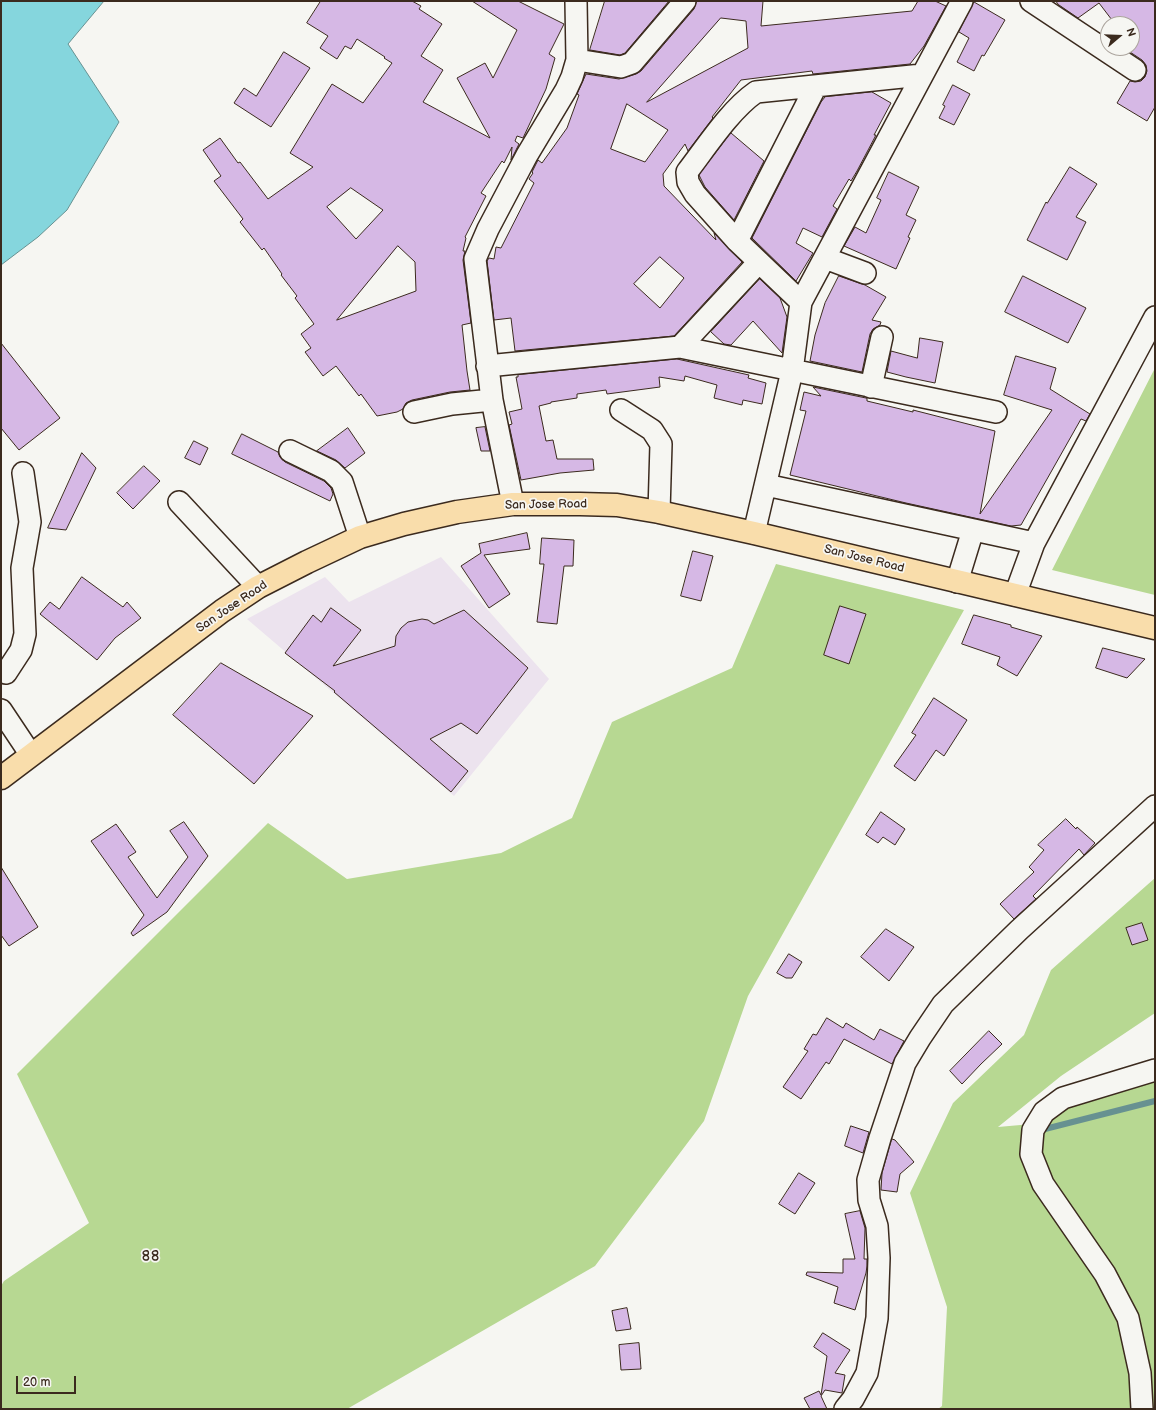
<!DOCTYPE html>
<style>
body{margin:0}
#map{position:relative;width:1156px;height:1410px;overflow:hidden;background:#f6f6f2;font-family:"Balsamiq Sans",sans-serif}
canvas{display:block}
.frame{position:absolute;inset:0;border:2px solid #3b2a1e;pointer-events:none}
.north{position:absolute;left:1100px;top:16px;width:40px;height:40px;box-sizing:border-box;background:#f6f6f2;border:1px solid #aba49d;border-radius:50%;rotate:71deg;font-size:11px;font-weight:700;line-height:16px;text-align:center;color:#3b2a1e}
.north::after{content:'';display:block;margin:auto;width:14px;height:18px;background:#3b2a1e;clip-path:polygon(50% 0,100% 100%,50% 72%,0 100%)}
.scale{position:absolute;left:16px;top:1376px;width:60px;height:18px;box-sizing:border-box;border:2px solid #3b2a1e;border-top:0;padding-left:5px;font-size:12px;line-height:14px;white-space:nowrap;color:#3b2a1e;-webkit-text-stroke:3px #f6f6f2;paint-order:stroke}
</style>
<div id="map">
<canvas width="1156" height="1410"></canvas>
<div class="frame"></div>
<div class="north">N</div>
<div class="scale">20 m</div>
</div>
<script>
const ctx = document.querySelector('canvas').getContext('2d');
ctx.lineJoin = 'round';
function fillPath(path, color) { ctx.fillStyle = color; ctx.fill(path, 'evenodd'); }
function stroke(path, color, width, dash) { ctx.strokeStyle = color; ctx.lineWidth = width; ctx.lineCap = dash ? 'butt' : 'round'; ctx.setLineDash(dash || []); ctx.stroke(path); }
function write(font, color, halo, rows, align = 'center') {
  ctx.font = font + ' "Balsamiq Sans",sans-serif'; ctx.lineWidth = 3.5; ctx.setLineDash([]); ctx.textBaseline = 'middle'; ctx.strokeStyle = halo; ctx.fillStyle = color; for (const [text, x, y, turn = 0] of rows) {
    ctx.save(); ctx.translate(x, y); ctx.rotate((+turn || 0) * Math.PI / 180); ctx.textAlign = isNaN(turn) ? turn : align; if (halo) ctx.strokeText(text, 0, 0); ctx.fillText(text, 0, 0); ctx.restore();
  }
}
fillPath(new Path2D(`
 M441,557L549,679L454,796L247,619L325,577L349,602Z`), '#ece3ee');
fillPath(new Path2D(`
 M1155,368V595L1052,570Z
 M776,564L964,610L748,996L704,1121L595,1266L347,1409H1V1286L4,1281L89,1223L17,1074L268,823L347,879L501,853L572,818L612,722L732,668Z
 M1155,878V1013L1061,1076L998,1127L1043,1123L1062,1107L1155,1076V1409H938L942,1406L947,1307L910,1193L953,1103L1024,1035L1051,970Z`), '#b7d892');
const water = new Path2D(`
 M1,1H104L68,44L119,122L67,210L38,237L1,265Z`);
fillPath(water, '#85d6dd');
stroke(water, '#679191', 1);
stroke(new Path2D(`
 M1045,1129L1155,1101`), '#679191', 6);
const building = new Path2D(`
 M321,1H412L421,6L419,9L442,24L421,56L443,70L423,102L490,138L457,78L485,63L493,78L517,30L472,1H518L564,24L549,54L555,58L546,89L523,138L517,136L515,141L519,144L511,160L512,147L504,163L502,161L481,193L486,196L465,237L466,238L463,251H465L463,260L471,323L462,325L467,371L470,390L450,392L412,400L406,403L403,409L397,412L377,416L361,394L359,396L336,366L323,376L305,352L311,348L301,334L314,324L295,298L297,296L281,275L282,274L264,248L262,250L240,222L243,219L214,181L221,176L203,150L220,138L238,163L240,162L268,199L313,167L290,153L332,84L363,103L392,63L384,58L385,57L357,39L351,49L345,46L337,59L320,48L328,36L307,23ZM351,188L383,210L356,239L327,207ZM398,246L415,262L416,291L337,320Z
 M605,1H669L625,53L620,55L590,50Z
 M697,1H763L761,26L912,11L918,1H935L946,6L924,46L910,64L813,74L812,71L741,80L712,117L713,118L688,151L685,144L663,174L664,186L716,240L714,233L742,262L674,336L515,351L511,318L494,320L487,261L489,258L494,259L496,247L501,248L534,183L529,179L533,173L532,172L538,160L542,163L567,128L579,95L577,94L586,74L619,79L636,74L641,71L694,9ZM721,18L746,21L748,48L647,102ZM627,104L668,130L645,162L611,149ZM660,257L684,278L660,308L634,284Z
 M1056,1H1155V107L1147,121L1117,103L1130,81L1135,82L1141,81L1145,77L1147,71L1146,65L1142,60L1124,48H1132V24H1115L1099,3L1078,18L1059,5Z
 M974,2L1005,20L984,56L982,55L974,71L957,62L969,38L959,32Z
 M284,52L310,68L271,127L234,103L244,88L256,96Z
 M953,85L970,94L954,125L939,118L945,106L943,105Z
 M872,92L891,103L874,135H876L857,171L851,181L849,179L833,206L837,209L822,237L803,228L796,243L813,253L796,281L752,238L821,102L825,97Z
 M731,133L764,161L734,220L705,187L699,175Z
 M1070,167L1097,184L1076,217L1086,222L1067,260L1027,240L1046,202L1047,203Z
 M889,172L919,187L906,215L916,220L908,237L910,238L896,269L844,246L855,227L866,233L881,200L877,198Z
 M839,276L865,285L886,297L872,320L881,322L880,325L873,329L870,334L862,372L810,361L815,335L825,303Z
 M1023,276L1086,308L1068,343L1005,312Z
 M760,279L780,298L787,317L782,353L753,321L731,345L724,344L711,332Z
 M920,338L943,342L935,383L906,377L887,372L891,351L917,358Z
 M1,343L60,418L19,450L1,428Z
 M1016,356L1056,368L1050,389L1090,414L1086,421L1081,419L1021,525L1011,526L906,503L790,475L806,411L800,410L804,392L821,396L813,387L866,398H867V401L913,412V410L995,431L980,514L1052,410L1004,395Z
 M677,359L749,375L748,378L766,383L762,404L743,400L742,405L714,398L717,385L685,376L684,381L659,377L660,387L607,394L606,390L577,394V398L551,402V403L539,406L546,441L553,440L557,459H593L594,470L560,473L521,480L509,425L512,424L509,412L522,409L516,377H518V375Z
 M485,427L490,451H481L476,428Z
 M348,428L365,453L345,468L336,460L317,451Z
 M242,434L278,452L280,457L285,462L324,481L331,488L333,494L330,501L232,454Z
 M194,441L208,448L200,465L185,458Z
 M82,453L96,468L66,530L48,528Z
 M144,466L160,481L133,509L117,493Z
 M527,533L530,549L484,555L510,594L489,608L461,566L481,553L479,544Z
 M542,538L574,540L573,566H564L557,624L537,622L544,564H540Z
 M693,551L713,556L701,601L681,596Z
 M82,577L123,607L127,602L141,618L115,638L97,660L40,614L50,602L59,609Z
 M840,606L866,614L849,664L824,655Z
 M331,608L361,630L333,666L395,646L396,636L401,628L408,622L422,619L428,620L434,624L464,610L528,668L477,734L461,723L430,739L468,771L451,792L334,692L335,691L285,653L313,615L321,622Z
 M974,615L1011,625V627L1042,636L1017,676L997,665L1000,657L962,644Z
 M1103,648L1145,659L1127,678L1096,668Z
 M221,663L313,716L254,784L173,715Z
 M934,698L967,720L944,756L936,750L915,781L894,766L916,735L912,733Z
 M881,812L905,829L895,845L883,837L878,843L866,835Z
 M1066,819L1076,829L1077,827L1095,843L1084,855L1079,849L1033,896L1036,899L1014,919L1000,904L1034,872L1029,867L1044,850L1038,845Z
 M184,822L208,856L167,912L133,936L131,933L144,915L91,841L116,824L136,852L128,857L157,898L188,857L170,831Z
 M1,867L38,927L9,946L1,935Z
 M1142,923L1148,940L1132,945L1126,928Z
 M886,929L914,947L889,981L861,957Z
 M789,954L802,962L792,978H786L777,973Z
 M827,1018L843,1028L846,1023L874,1040L880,1029L904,1041L892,1064L844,1039L829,1064L826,1062L801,1099L783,1087L808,1051L804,1049L813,1034L816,1035Z
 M989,1031L1002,1044L981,1064L962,1084L950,1071Z
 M851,1126L869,1132L863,1153L845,1146Z
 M892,1139L895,1140L914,1162L900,1174L897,1192L881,1190L882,1173Z
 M799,1173L815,1183L795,1214L779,1204Z
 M860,1211L865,1228L864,1259H867V1266L866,1273L855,1310L834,1303L838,1287L806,1275L807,1272L843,1273V1259H855L845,1214Z
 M627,1308L631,1329L616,1331L612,1311Z
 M823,1333L850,1350L835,1373L845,1375L842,1393L825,1390L821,1396L827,1409H810L804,1398L819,1391L821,1395L827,1356L814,1347Z
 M639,1343L641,1369L621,1370L619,1345Z`);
fillPath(building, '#d6b8e5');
stroke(building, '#3b2a1e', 1);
const minor = new Path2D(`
 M1031,1L1135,70
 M577,60L621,67L632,63L685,1
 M737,241L816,86
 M825,258L865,273
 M801,302L737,241L695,194L688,182L687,172C707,146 730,110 756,92L922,75
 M680,347L759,262
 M487,366L680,347L996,412
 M871,387L882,337
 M621,410L652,430L661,444L659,512
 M414,412L452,404L492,400
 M290,451L331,471L342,482L360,537
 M766,485L1034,543
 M179,502L258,587
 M513,504L492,400L475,259L488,229L527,155L566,90L572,77L577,60L576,1
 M754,533L792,371L801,302L962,1
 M957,582L973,530
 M1015,595L1034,543L1155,317
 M6,673L21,650L25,634L22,568L30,522L23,473
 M1,710L31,755
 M845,1409L853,1399L867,1373L877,1318L879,1258L877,1226L869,1200L868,1180L880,1138L905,1063L920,1038L943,1004L1019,930L1155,806
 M1142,1409L1140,1373L1128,1318L1105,1274L1043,1184L1031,1154L1033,1130L1044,1112L1063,1098L1155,1070`);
const major = new Path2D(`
 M1,778L222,611L258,587L307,562L360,537L404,524L457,512L513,504H580L617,505L659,512L754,533L1155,628`);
stroke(minor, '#3b2a1e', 24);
stroke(major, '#3b2a1e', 25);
stroke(minor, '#f6f6f2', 21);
stroke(major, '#f9ddab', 22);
write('12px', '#3b2a1e', '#f6f6f2', [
 ["San Jose Road",546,505,-1],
 ["San Jose Road",864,559,14],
 ["San Jose Road",232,607,-34]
]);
ctx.letterSpacing = '1px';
write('14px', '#3b2a1e', '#f6f6f2', [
 ["88",151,1257]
]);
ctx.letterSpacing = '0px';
</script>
